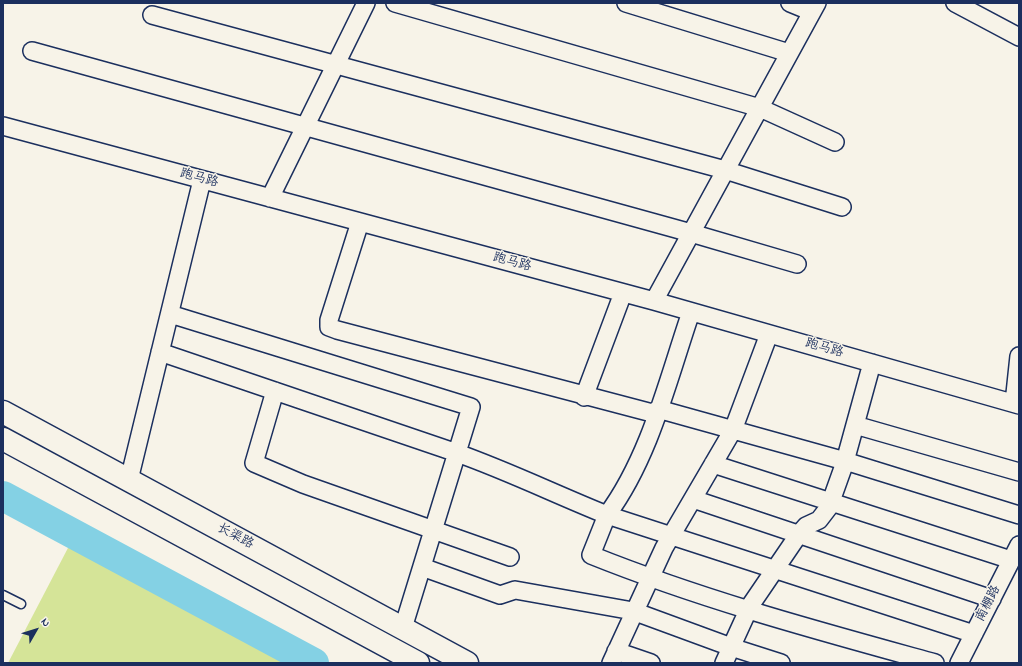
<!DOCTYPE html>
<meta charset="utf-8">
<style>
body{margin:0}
#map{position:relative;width:1022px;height:666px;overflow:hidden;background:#f7f3e8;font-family:"Indie Flower",sans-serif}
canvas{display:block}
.frame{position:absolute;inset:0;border:4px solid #1b2f5e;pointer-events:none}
.north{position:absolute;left:16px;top:610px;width:40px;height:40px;-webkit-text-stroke:3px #f7f3e8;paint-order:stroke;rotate:51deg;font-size:11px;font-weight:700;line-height:16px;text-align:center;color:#1b2f5e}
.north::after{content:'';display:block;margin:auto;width:14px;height:18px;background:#1b2f5e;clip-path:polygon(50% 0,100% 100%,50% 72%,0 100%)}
</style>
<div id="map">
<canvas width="1022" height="666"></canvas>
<div class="frame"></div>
<div class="north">N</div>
</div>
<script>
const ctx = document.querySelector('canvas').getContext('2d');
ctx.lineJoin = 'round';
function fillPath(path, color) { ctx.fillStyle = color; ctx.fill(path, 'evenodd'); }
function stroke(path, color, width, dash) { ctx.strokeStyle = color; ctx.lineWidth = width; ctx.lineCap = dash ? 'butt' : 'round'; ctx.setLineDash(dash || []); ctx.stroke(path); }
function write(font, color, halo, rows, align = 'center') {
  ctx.font = font + ' "Indie Flower","LXGW WenKai TC",sans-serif'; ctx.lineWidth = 3; ctx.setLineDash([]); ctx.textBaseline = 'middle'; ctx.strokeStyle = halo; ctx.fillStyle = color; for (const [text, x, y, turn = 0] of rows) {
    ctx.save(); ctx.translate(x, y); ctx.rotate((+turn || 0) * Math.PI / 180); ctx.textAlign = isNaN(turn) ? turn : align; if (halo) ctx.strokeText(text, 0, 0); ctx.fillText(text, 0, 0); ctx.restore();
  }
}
fillPath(new Path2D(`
 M69,546L286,663H8Z`), '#d5e498');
stroke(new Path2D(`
 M3,496L314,663`), '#84d1e4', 30);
const lane = new Path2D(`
 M3,595L21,604`);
const street = new Path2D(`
 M395,3L760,108L835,142
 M626,3L789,53
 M790,3L812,12
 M955,3L1019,37
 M152,15L725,170L842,207
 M32,51L691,233L797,264
 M3,126L654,301L1019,405
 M270,198L366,3
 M360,222L329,320V327L337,330L656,414
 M654,301L817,3
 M170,314L471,407L403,628
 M160,352L457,453C508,471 557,495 607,515C650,457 668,379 691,312
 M275,391L254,463L303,484L510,557
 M584,397L623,293
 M1014,403L1019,356
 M658,409L845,461L1019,515
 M855,425L1019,472
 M713,464L1011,560
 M129,480L202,180
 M693,499L992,599
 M422,567L500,595L515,590L633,611L731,647L781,663
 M616,651L651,663
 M611,663L664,548L733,430L769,334
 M724,663L750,606L799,534L806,526L819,520L829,507L844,465L872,363
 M935,663C819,631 703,600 591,555L607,515L974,634
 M959,663L1019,545`);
const secondary = new Path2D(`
 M3,412L467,663
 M3,439L418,663`);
stroke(lane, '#1b2f5e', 11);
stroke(street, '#1b2f5e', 20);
stroke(secondary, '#1b2f5e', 25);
stroke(lane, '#f7f3e8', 8);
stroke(street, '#f7f3e8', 17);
stroke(secondary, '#f7f3e8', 22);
write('13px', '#1b2f5e', '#f7f3e8', [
 ["跑马路",199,179,15],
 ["跑马路",512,263,15],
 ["跑马路",824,349,16],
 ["长渠路",235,537,28],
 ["南棚路",989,604,-63]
]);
</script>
